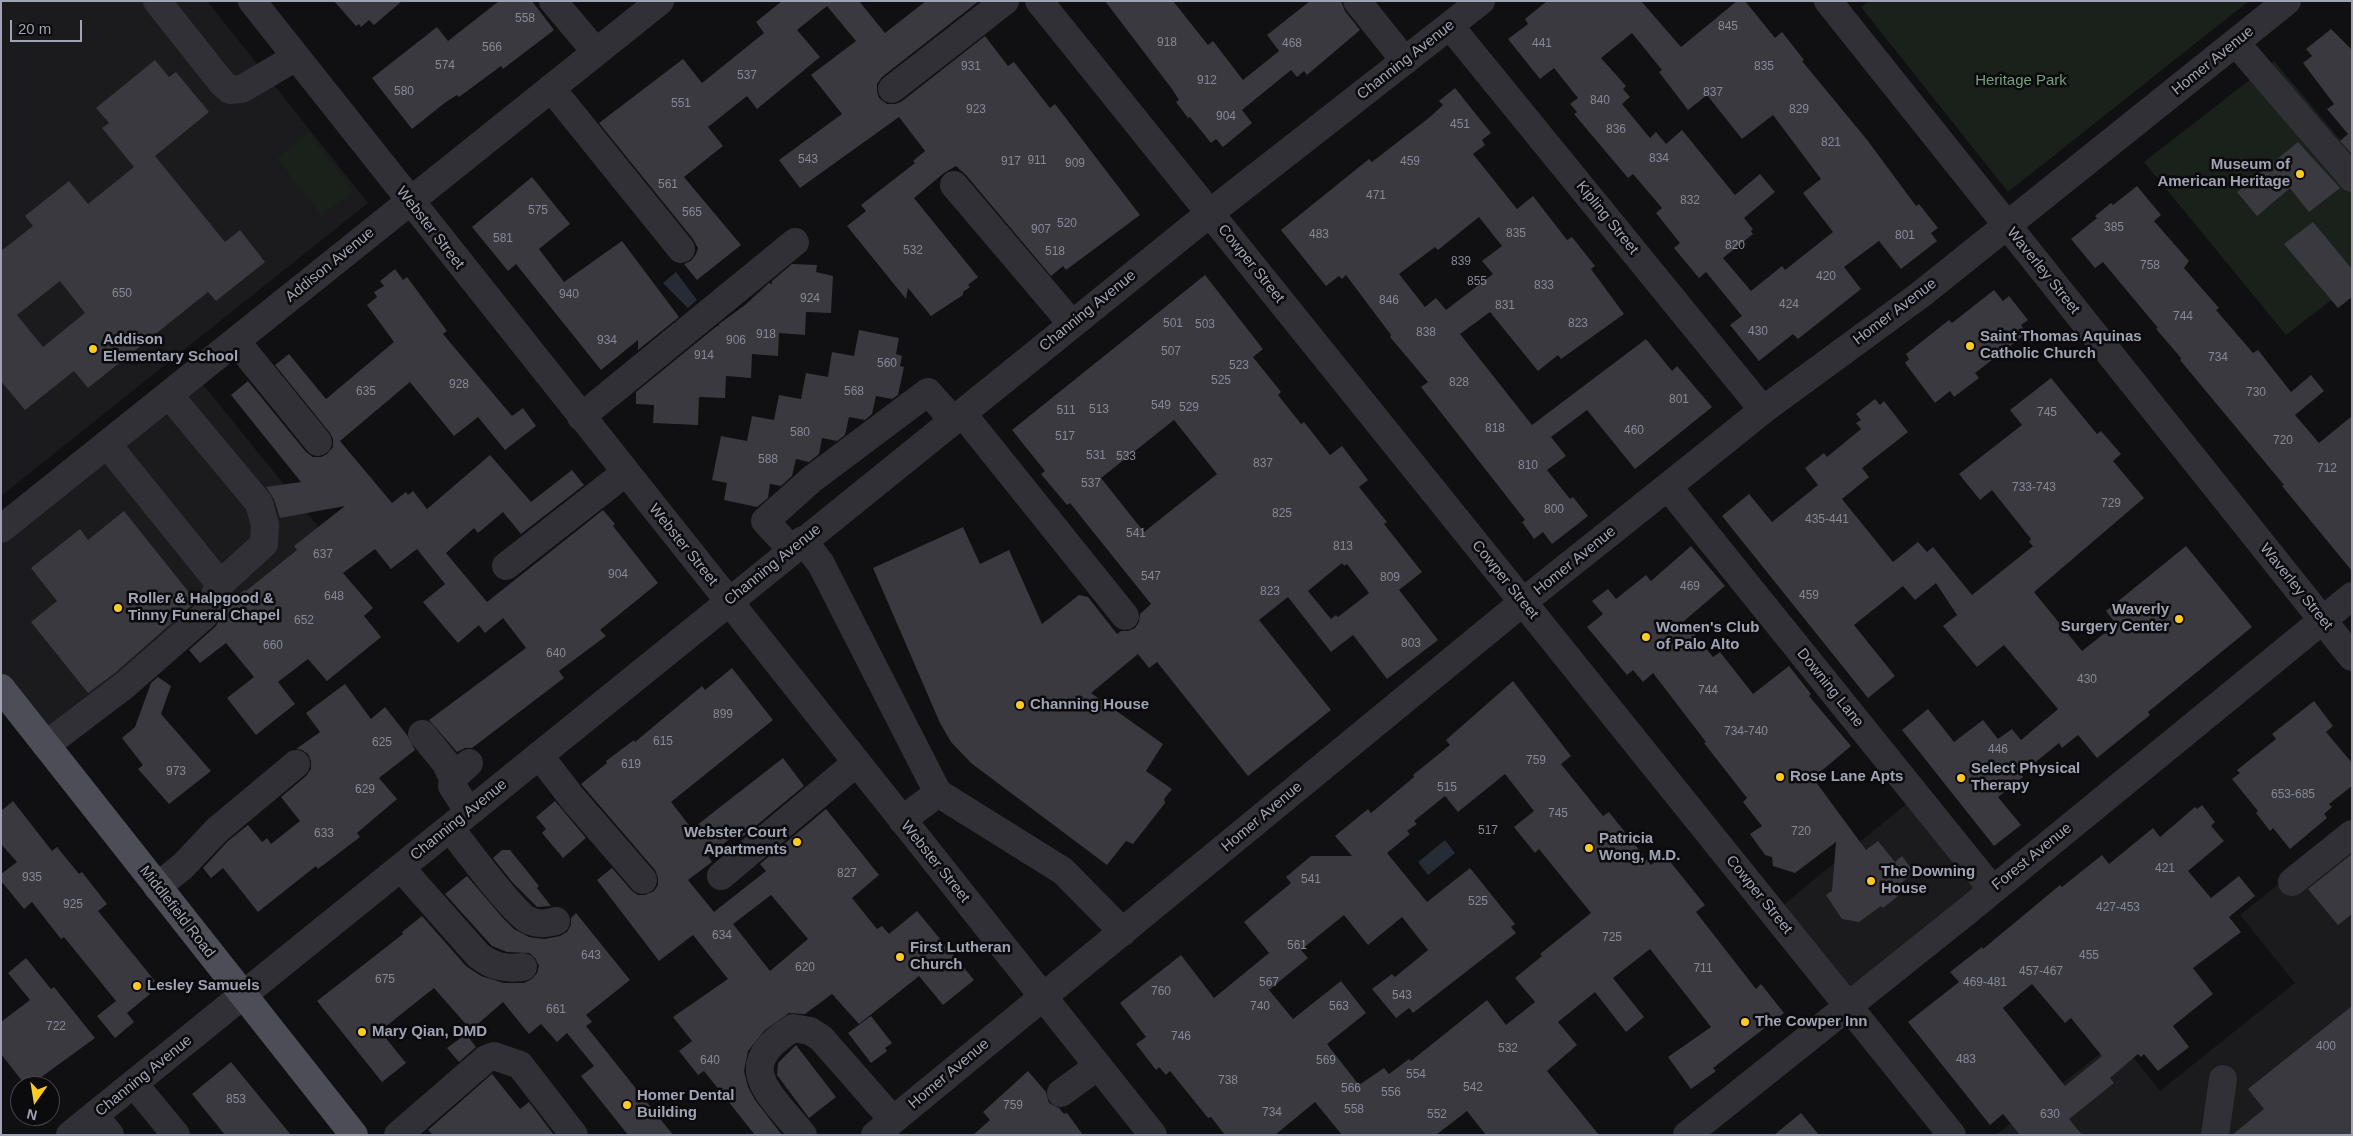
<!DOCTYPE html>
<style>
body{margin:0}
#map{position:relative;width:2353px;height:1136px;overflow:hidden;background:#100f11;font-family:Helvetica,sans-serif}
canvas{display:block}
.frame{position:absolute;inset:0;border:2px solid #9fa3b3;pointer-events:none}
.north{position:absolute;left:10px;top:1076px;width:50px;height:50px;box-sizing:border-box;background:#0b0a0c;border:1px solid #46474f;border-radius:50%;rotate:193deg;font-size:14px;font-weight:700;line-height:20px;text-align:center;color:#9fa3b3}
.north::after{content:'';display:block;margin:auto;width:18px;height:22px;background:#ffcc19;clip-path:polygon(50% 0,100% 100%,50% 72%,0 100%)}
.scale{position:absolute;left:10px;top:20px;width:72px;height:22px;box-sizing:border-box;border:2px solid #9fa3b3;border-top:0;padding-left:6px;font-size:15px;line-height:18px;white-space:nowrap;color:#9fa3b3;-webkit-text-stroke:4px #0b0a0c;paint-order:stroke}
</style>
<div id="map">
<canvas width="2353" height="1136"></canvas>
<div class="frame"></div>
<div class="north">N</div>
<div class="scale">20 m</div>
</div>
<script>
const ctx = document.querySelector('canvas').getContext('2d');
ctx.lineJoin = 'round';
function fillPath(path, color) { ctx.fillStyle = color; ctx.fill(path, 'evenodd'); }
function stroke(path, color, width, dash) { ctx.strokeStyle = color; ctx.lineWidth = width; ctx.lineCap = dash ? 'butt' : 'round'; ctx.setLineDash(dash || []); ctx.stroke(path); }
function write(font, color, halo, rows, align = 'center') {
  ctx.font = font + ' Helvetica,sans-serif'; ctx.lineWidth = 5; ctx.setLineDash([]); ctx.textBaseline = 'middle'; ctx.strokeStyle = halo; ctx.fillStyle = color; for (const [text, x, y, turn = 0] of rows) {
    ctx.save(); ctx.translate(x, y); ctx.rotate((+turn || 0) * Math.PI / 180); ctx.textAlign = isNaN(turn) ? turn : align; if (halo) ctx.strokeText(text, 0, 0); ctx.fillText(text, 0, 0); ctx.restore();
  }
}
fillPath(new Path2D(`
 M1,1H207L368,203L1,496Z
 M202,383L324,534L56,748L1,681V535Z
 M1917,795L1992,889L1849,1007L1776,911Z
 M2352,825V1135H1996L2119,1039L2160,1091L2295,983L2240,915Z`), '#1b1b1e');
fillPath(new Path2D(`
 M1869,1H2249L2008,192L1861,7Z
 M2274,61L2352,154V284L2286,335L2144,162Z
 M309,134L353,191L322,215L277,158Z`), '#1a211b');
fillPath(new Path2D(`
 M676,272L697,300L688,308L663,283Z
 M1445,840L1455,853L1428,875L1418,862Z`), '#252c35');
fillPath(new Path2D(`
 M334,1H402L374,25L369,20L361,27L359,24L356,26Z
 M499,1H532L554,30L503,69L501,66L459,97L457,95L446,102L412,129L372,78L437,27L448,41Z
 M782,1H859L885,33L926,1H979L882,77L877,84V92L879,98L887,104H895L901,102L985,36L1008,66L1014,62L1050,108L1055,104L1140,215L1066,270L1063,266L1051,276L966,175L956,166L944,173L914,198L978,277L968,285L970,287L963,292V295L931,316L908,288L906,299L847,226L866,211L861,205L915,163L913,161L925,151L899,117L800,188L779,160L842,114L811,75L856,41L827,6L797,30L820,57L757,109L747,96L708,127L723,146L684,177L741,245L697,280L684,264L691,261L696,254L698,248L693,239L599,123L683,59L702,83L764,33L756,22Z
 M1105,1H1173L1208,45L1213,41L1243,80L1279,51L1267,35L1310,1H1341L1345,11L1360,30L1307,75L1304,71L1297,77L1291,70L1242,110L1252,123L1223,147L1216,139L1211,143L1190,117L1188,118L1176,102L1179,100L1172,89Z
 M1547,1H1641L1681,47L1737,1H1745L1775,38L1782,32L1804,60L1802,61L1868,141L1916,206L1919,204L1938,228L1931,233L1937,241L1901,269L1879,241L1844,267L1861,289L1798,339L1793,334L1759,361L1730,325L1742,316L1706,272L1699,278L1674,248L1680,243L1656,213L1662,208L1633,174L1628,178L1574,114L1577,112L1570,104L1578,98L1554,68L1540,79L1508,39L1528,24L1525,19ZM1632,33L1662,70L1659,72L1688,110L1707,95L1742,139L1773,115L1821,179L1803,193L1833,232L1785,270L1782,266L1751,291L1723,258L1753,234L1751,231L1753,229L1744,218L1775,192L1760,174L1735,195L1682,130L1666,144L1656,132L1650,138L1622,104L1630,97L1623,89L1626,86L1601,58Z
 M2331,29L2352,50V154L2340,141L2348,134L2327,109L2334,104L2303,63L2312,56L2306,49Z
 M155,60L169,77L176,72L209,112L155,156L225,242L240,230L265,262L216,301L208,292L88,388L74,371L25,410L1,381V251L33,226L25,216L69,181L88,204L134,167L102,128L109,123L96,108ZM60,281L85,313L43,347L17,315Z
 M1455,88L1491,133L1482,140L1485,145L1473,154L1517,209L1533,196L1567,240L1572,237L1595,266L1591,269L1624,314L1561,359L1558,355L1538,371L1490,312L1460,334L1532,425L1646,339L1672,371L1677,366L1712,407L1635,469L1587,410L1551,437L1566,456L1547,470L1570,499L1573,497L1588,516L1552,544L1543,532L1534,539L1522,522L1525,520L1421,387L1428,382L1390,337L1391,335L1346,275L1342,279L1339,276L1326,286L1281,230L1369,159L1372,162L1430,117L1443,105L1439,101ZM1479,217L1502,246L1482,261L1493,274L1446,310L1436,298L1425,307L1399,274L1435,247L1438,250Z
 M2298,142L2340,188L2309,212L2290,188L2257,216L2237,192Z
 M532,177L570,224L539,249L564,282L622,241L679,317L638,350V340L601,370L516,264L508,271L472,227Z
 M2137,186L2161,215L2154,221L2189,261L2184,268L2219,308L2216,310L2253,353L2258,350L2291,392L2311,375L2324,391L2295,415L2319,443L2352,416V571L2282,486L2284,485L2180,360L2181,358L2156,329L2158,328L2103,262L2095,268L2071,239L2097,218L2095,216L2111,203L2113,205Z
 M2313,222L2352,269V297L2338,308L2284,244Z
 M792,264L817,265L816,272L833,276L831,313L806,312L805,335L779,333L778,356L752,354L751,378L726,376L725,398L699,397L698,425L653,423L654,405L636,404V392L717,326H719V324L745,305L769,283L772,284V281Z
 M395,269L403,280L407,277L447,331L443,334L512,416L523,408L536,426L505,450L478,417L454,436L410,382L340,441L392,503L406,492L408,495L413,491L427,509L490,455L531,502L572,470L584,485L521,534L503,512L478,533L474,528L446,553L487,602L603,510L615,524L613,526L658,583L600,630L606,636L559,671L564,678L472,748H465L457,752L429,720L526,648L503,618L485,633L479,625L458,643L423,602L445,584L417,549L391,569L375,549L343,573L373,608L364,616L381,637L327,681L308,659L278,682L295,704L256,735L227,698L254,677L226,643L200,663L189,650L216,626L228,603L245,590L246,591L297,550L294,546L345,506L280,518L274,499L266,487L301,482L231,395L248,381L306,452L313,457H321L327,454L333,447V439L330,433L275,365L289,354L326,399L394,342L367,305L377,297L374,292L384,286L380,281Z
 M1205,275L1263,349L1253,357L1281,392L1278,395L1301,424L1304,422L1330,455L1342,446L1368,480L1359,487L1387,522L1384,524L1422,572L1399,590L1438,640L1387,679L1353,635L1331,652L1288,597L1259,620L1331,710L1248,776L1157,662L1149,668L1138,654L1091,693L1163,744L1146,771L1172,789L1164,799L1165,803L1133,844L1126,841L1107,865L971,763L951,742L940,723L873,568L963,527L980,564L1009,550L1042,624L1079,595L1088,597L1117,634L1121,631H1128L1135,628L1139,622L1140,614L1151,604L1070,503L1067,505L1041,474L1045,471L1012,430ZM1174,420L1217,474L1144,532L1101,478ZM1342,563L1344,566L1347,564L1369,593L1338,617L1336,615L1331,619L1308,591Z
 M1994,290L2003,301L2009,296L2028,320L2021,325L2027,333L1975,373L1979,378L1954,397L1950,391L1935,403L1905,363L1909,359L1906,354L1949,320L1952,323Z
 M859,330L899,338L896,354L902,356L900,366L904,367L898,395L892,399L876,396L872,414L865,420L849,417L845,435L837,441L822,438L819,454L809,462L796,459L792,476L781,486L770,484L768,498L757,507L724,500L727,483L712,480L721,436L747,441L752,416L774,420L779,395L801,399L806,373L828,377L832,352L854,356Z
 M2051,378L2097,434L2101,431L2121,454L2113,461L2144,498L2034,592L2082,651L2116,624L2106,611L2186,546L2252,627L2148,712L2150,715L2097,758L2078,735L2062,748L2059,743L2021,774L2023,777L1998,797L2021,825L1994,846L1902,730L1928,709L1954,742L1983,720L1998,739L2012,729L2021,740L2058,709L2004,645L1977,667L1943,626L1957,615L1936,583L1915,600L1903,586L1854,625L1895,676L1868,698L1722,516L1749,494L1772,522L1818,485L1805,468L1824,453L1827,457L1861,429L1856,423L1861,420L1856,414L1875,399L1880,405L1884,401L1908,432L1862,468L1869,477L1842,499L1893,562L1918,542L1927,552L1933,547L1972,595L2033,546L2029,542L2031,539L1992,490L1980,500L1959,474L2022,425L2010,410Z
 M124,511L195,600L192,605L115,673L88,693L31,622L57,601L31,568L80,529L88,540Z
 M1691,546L1725,586L1684,621L1713,657L1720,652L1753,694L1789,666L1811,694L1809,696L1851,746L1813,778L1866,850L1878,841L1895,862L1902,856L1914,872L1893,890L1898,896L1883,908L1881,906L1859,922L1842,919L1826,895L1832,891L1836,842L1795,873L1773,866L1772,857L1765,855L1750,834L1762,826L1743,802L1747,798L1704,743L1706,742L1653,673L1643,682L1633,670L1627,675L1587,627L1603,614L1592,601L1608,589L1616,599L1646,575L1651,581Z
 M732,668L773,720L671,802L692,829L783,758L804,786L740,839L736,834L708,856L712,862L688,880L714,912L766,871L760,864L826,809L879,875L852,898L877,929L882,926L889,934L917,911L974,980L943,1005L919,976L859,1024L832,994L805,1014L789,1013L765,1030L748,1051L744,1071L748,1087L755,1100L782,1135H755L704,1071L698,1075L679,1051L692,1041L673,1017L728,979L693,935L659,961L597,880L612,868L632,891L638,895H645L654,891L658,885V878L655,870L581,784L607,763L606,761L634,740L635,742L702,686L705,690ZM771,895L808,939L770,971L733,924Z
 M158,677L171,686L161,714L211,771L169,804L138,769L143,765L122,738L135,727L151,683Z
 M1513,681L1571,756L1561,764L1603,816L1609,812L1651,865L1664,854L1705,905L1696,912L1756,989L1761,984L1784,1013L1713,1068L1716,1071L1691,1089L1668,1057L1711,1027L1650,949L1613,978L1644,1017L1626,1032L1595,992L1558,1022L1577,1045L1547,1071L1599,1135H1486L1467,1111L1436,1135H1342L1315,1102L1275,1135H1225L1211,1117L1208,1118L1170,1071L1166,1075L1159,1067L1156,1070L1136,1044L1146,1037L1120,1003L1181,955L1214,998L1269,953L1244,922L1291,883L1286,877L1311,856H1352L1335,836L1368,809L1371,813L1414,777L1413,775L1450,745L1446,740ZM1505,774L1534,811L1514,827L1535,853L1539,849L1591,913L1540,954L1542,956L1515,978L1535,1002L1506,1025L1487,1000L1411,1061L1409,1059L1389,1074L1384,1068L1359,1085L1327,1044L1366,1013L1341,981L1293,1019L1269,990L1308,958L1301,950L1344,915L1368,945L1402,917L1428,950L1395,977L1392,974L1372,989L1396,1018L1409,1008L1413,1013L1516,933L1511,927L1515,924L1470,868L1427,902L1387,853L1410,834L1407,831L1417,824L1414,821L1445,796L1458,812Z
 M345,684L371,719L385,707L407,735L415,750L379,778L397,799L357,833L360,837L318,869L316,866L258,912L223,868L211,878L203,868L228,841L248,825L262,842L267,838L271,844L300,821L281,797L306,776L311,769V761L308,754L302,750L296,749L320,732L306,713Z
 M2314,701L2333,726L2326,732L2352,763V786L2329,804L2332,807L2324,814L2327,818L2290,849L2273,828L2270,831L2256,813L2258,811L2232,779L2240,773L2237,770L2276,739L2272,734Z
 M13,801L52,851L57,847L79,874L82,872L107,904L98,911L155,981L146,989L150,994L127,1013L134,1022L115,1038L97,1016L116,1001L64,937L61,939L32,902L24,909L1,881V874L17,862L1,844V811Z
 M555,801L586,838L563,858L542,833L546,829L536,817Z
 M2202,805L2215,822L2211,826L2224,841L2188,871L2211,898L2239,876L2255,896L2229,917L2241,932L2193,968L2213,994L2173,1026L2189,1047L2158,1071L2144,1054L2141,1057L2138,1054L2110,1078L2114,1083L2069,1119L2082,1135H2020L2003,1114L1990,1125L1908,1022L1959,982L1950,972L1982,947L1983,949L2060,885L2062,887L2102,855L2109,864L2153,828L2160,837L2195,807L2197,809ZM2032,984L2065,1023L2071,1018L2102,1056L2065,1086L2003,1008Z
 M502,850H510L539,886L537,888L551,906L537,907L513,883L493,858Z
 M2352,854V914L2338,925L2308,889Z
 M467,876L502,917L514,929L529,937L544,939L560,936L567,932L571,925V918L576,913L630,980L586,1015L592,1022L586,1026L673,1135H628L581,1076L594,1066L567,1033L557,1042L541,1024L529,1034L503,1002L471,1030L434,988L380,1031L406,1063L382,1082L317,1001L403,934L402,932L422,916L466,966L481,976L504,983H524L532,979L537,973L539,966L535,958L529,953L507,952L492,946L445,894Z
 M26,958L51,989L54,987L95,1038L29,1086H26L1,1054V1022L30,1000L8,973Z
 M2352,1006V1135H2232L2264,1109L2248,1089Z
 M871,1016L892,1043L885,1048L887,1051L871,1063L848,1033Z
 M466,1034L476,1047L459,1062L447,1048Z
 M796,1045L836,1097L809,1118L777,1075L778,1063Z
 M231,1062L291,1135H225L192,1094Z
 M1028,1071L1046,1092L1049,1103L1059,1108L1064,1114L1067,1113L1083,1135H973L990,1120L983,1112Z
 M492,1074L520,1109L529,1102L554,1135H433L428,1130Z
 M1801,1113L1819,1135H1774Z`), '#39393f');
stroke(new Path2D(`
 M157,1L222,83L230,90L242,89L296,57
 M252,1L1153,1135
 M553,1L596,52
 M1039,1L1952,1135
 M1357,1L1405,61
 M1828,1L2352,657
 M1450,26L1763,410
 M2236,43L2352,178
 M551,88L681,249
 M892,89L1005,1
 M954,185L1072,324
 M236,341L318,442
 M169,395L259,503L265,525L264,544L220,584
 M962,413L1125,616
 M581,417L795,242
 M1668,487L1992,889
 M1,529L660,1
 M803,540L821,564L938,793
 M792,550L765,521L812,479L928,392L953,420
 M506,566L625,473
 M422,734L445,762L453,778
 M46,745L125,685L205,615L220,584L107,444
 M539,755L573,799L643,880
 M469,763L453,778L452,786L469,812
 M902,820L938,793L1063,871L1123,932
 M450,828C463,845 515,915 530,921C540,925 547,923 556,921
 M401,868L478,955C493,967 505,969 523,967
 M721,876L856,763
 M2292,882L2352,834
 M157,887L183,866L217,830L296,764
 M134,1084L176,1135
 M1061,1093L1098,1066
 M95,1116L110,1135
 M70,1135L1210,213L1481,1
 M398,1135L486,1059L494,1056L520,1065L574,1135
 M803,1135C770,1093 730,1067 793,1028L810,1031L821,1038L893,1120
 M875,1135L1523,602L1701,460L1763,410L1920,295L2287,1
 M1687,1135L1966,912L2352,596
 M2215,1135L2223,1079`), '#303036', 28);
stroke(new Path2D(`
 M1,688L354,1135`), '#4c4d56', 28);
for (const [x, y, r, color] of [
 [2300,174,5,"#ffcc19"],
 [1970,346,5,"#ffcc19"],
 [93,349,5,"#ffcc19"],
 [118,608,5,"#ffcc19"],
 [2179,619,5,"#ffcc19"],
 [1646,637,5,"#ffcc19"],
 [1020,705,5,"#ffcc19"],
 [1780,777,5,"#ffcc19"],
 [1961,778,5,"#ffcc19"],
 [797,842,5,"#ffcc19"],
 [1589,848,5,"#ffcc19"],
 [1871,881,5,"#ffcc19"],
 [900,957,5,"#ffcc19"],
 [137,986,5,"#ffcc19"],
 [1745,1022,5,"#ffcc19"],
 [362,1032,5,"#ffcc19"],
 [627,1105,5,"#ffcc19"]
]) { const dot = new Path2D(); dot.arc(x, y, r, 0, 2 * Math.PI); ctx.fillStyle = color; ctx.fill(dot); stroke(dot, '#0b0a0c', 2); }
write('12px', '#868896', null, [
 ["558",525,19],
 ["845",1728,27],
 ["918",1167,43],
 ["468",1292,44],
 ["441",1542,44],
 ["566",492,48],
 ["574",445,66],
 ["931",971,67],
 ["835",1764,67],
 ["537",747,76],
 ["912",1207,81],
 ["580",404,92],
 ["837",1713,93],
 ["840",1600,101],
 ["551",681,104],
 ["923",976,110],
 ["829",1799,110],
 ["904",1226,117],
 ["451",1460,125],
 ["836",1616,130],
 ["821",1831,143],
 ["834",1659,159],
 ["543",808,160],
 ["911",1037,161],
 ["917",1011,162],
 ["459",1410,162],
 ["909",1075,164],
 ["561",668,185],
 ["471",1376,196],
 ["832",1690,201],
 ["575",538,211],
 ["565",692,213],
 ["520",1067,224],
 ["385",2114,228],
 ["907",1041,230],
 ["835",1516,234],
 ["483",1319,235],
 ["801",1905,236],
 ["581",503,239],
 ["820",1735,246],
 ["532",913,251],
 ["518",1055,252],
 ["839",1461,262],
 ["758",2150,266],
 ["420",1826,277],
 ["855",1477,282],
 ["833",1544,286],
 ["650",122,294],
 ["940",569,295],
 ["924",810,299],
 ["846",1389,301],
 ["424",1789,305],
 ["831",1505,306],
 ["744",2183,317],
 ["501",1173,324],
 ["823",1578,324],
 ["503",1205,325],
 ["430",1758,332],
 ["838",1426,333],
 ["918",766,335],
 ["934",607,341],
 ["906",736,341],
 ["507",1171,352],
 ["914",704,356],
 ["734",2218,358],
 ["560",887,364],
 ["523",1239,366],
 ["525",1221,381],
 ["828",1459,383],
 ["928",459,385],
 ["635",366,392],
 ["568",854,392],
 ["730",2256,393],
 ["801",1679,400],
 ["549",1161,406],
 ["529",1189,408],
 ["513",1099,410],
 ["511",1066,411],
 ["745",2047,413],
 ["818",1495,429],
 ["460",1634,431],
 ["580",800,433],
 ["517",1065,437],
 ["720",2283,441],
 ["531",1096,456],
 ["533",1126,457],
 ["588",768,460],
 ["837",1263,464],
 ["810",1528,466],
 ["712",2327,469],
 ["537",1091,484],
 ["733-743",2034,488],
 ["729",2111,504],
 ["800",1554,510],
 ["825",1282,514],
 ["435-441",1827,520],
 ["541",1136,534],
 ["813",1343,547],
 ["637",323,555],
 ["904",618,575],
 ["547",1151,577],
 ["809",1390,578],
 ["469",1690,587],
 ["823",1270,592],
 ["459",1809,596],
 ["648",334,597],
 ["652",304,621],
 ["803",1411,644],
 ["660",273,646],
 ["640",556,654],
 ["430",2087,680],
 ["744",1708,691],
 ["899",723,715],
 ["734-740",1746,732],
 ["615",663,742],
 ["625",382,743],
 ["446",1998,750],
 ["759",1536,761],
 ["619",631,765],
 ["973",176,772],
 ["515",1447,788],
 ["629",365,790],
 ["653-685",2293,795],
 ["745",1558,814],
 ["517",1488,831],
 ["720",1801,832],
 ["633",324,834],
 ["421",2165,869],
 ["827",847,874],
 ["935",32,878],
 ["541",1311,880],
 ["525",1478,902],
 ["925",73,905],
 ["427-453",2118,908],
 ["634",722,936],
 ["725",1612,938],
 ["561",1297,946],
 ["643",591,956],
 ["455",2089,956],
 ["620",805,968],
 ["711",1703,969],
 ["457-467",2041,972],
 ["675",385,980],
 ["567",1269,983],
 ["469-481",1985,983],
 ["760",1161,992],
 ["543",1402,996],
 ["740",1260,1007],
 ["563",1339,1007],
 ["661",556,1010],
 ["722",56,1027],
 ["746",1181,1037],
 ["400",2326,1047],
 ["532",1508,1049],
 ["483",1966,1060],
 ["640",710,1061],
 ["569",1326,1061],
 ["554",1416,1075],
 ["738",1228,1081],
 ["542",1473,1088],
 ["566",1351,1089],
 ["556",1391,1093],
 ["853",236,1100],
 ["759",1013,1106],
 ["558",1354,1110],
 ["734",1272,1113],
 ["552",1437,1115],
 ["630",2050,1115]
]);
write('15px', '#9fa3b3', '#0b0a0c', [
 ["Channing Avenue",1406,60,-38],
 ["Homer Avenue",2213,61,-39],
 ["Kipling Street",1607,218,51],
 ["Webster Street",430,228,52],
 ["Cowper Street",1251,264,51],
 ["Addison Avenue",330,265,-39],
 ["Waverley Street",2043,271,51],
 ["Channing Avenue",1088,311,-39],
 ["Homer Avenue",1895,312,-37],
 ["Webster Street",683,545,51],
 ["Homer Avenue",1575,561,-39],
 ["Channing Avenue",773,565,-39],
 ["Cowper Street",1505,580,51],
 ["Waverley Street",2296,587,51],
 ["Downing Lane",1830,688,51],
 ["Homer Avenue",1262,817,-40],
 ["Channing Avenue",459,820,-39],
 ["Forest Avenue",2032,857,-39],
 ["Webster Street",935,862,51],
 ["Cowper Street",1759,895,51],
 ["Middlefield Road",177,912,52],
 ["Homer Avenue",949,1074,-40],
 ["Channing Avenue",144,1076,-39]
]);
write('15px', '#74a07c', '#0b0a0c', [
 ["Heritage Park",2021,81]
]);
write('bold 15px', '#9fa3b3', '#0b0a0c', [
 ["Museum of",2290,165,"right"],
 ["American Heritage",2290,182,"right"],
 ["Saint Thomas Aquinas",1980,337],
 ["Catholic Church",1980,354],
 ["Addison",103,340],
 ["Elementary School",103,357],
 ["Roller & Halpgood &",128,599],
 ["Tinny Funeral Chapel",128,616],
 ["Waverly",2169,610,"right"],
 ["Surgery Center",2169,627,"right"],
 ["Women's Club",1656,628],
 ["of Palo Alto",1656,645],
 ["Channing House",1030,705],
 ["Select Physical",1971,769],
 ["Therapy",1971,786],
 ["Rose Lane Apts",1790,777],
 ["Webster Court",787,833,"right"],
 ["Apartments",787,850,"right"],
 ["Patricia",1599,839],
 ["Wong, M.D.",1599,856],
 ["The Downing",1881,872],
 ["House",1881,889],
 ["First Lutheran",910,948],
 ["Church",910,965],
 ["Lesley Samuels",147,986],
 ["The Cowper Inn",1755,1022],
 ["Mary Qian, DMD",372,1032],
 ["Homer Dental",637,1096],
 ["Building",637,1113]
], 'left');
</script>
